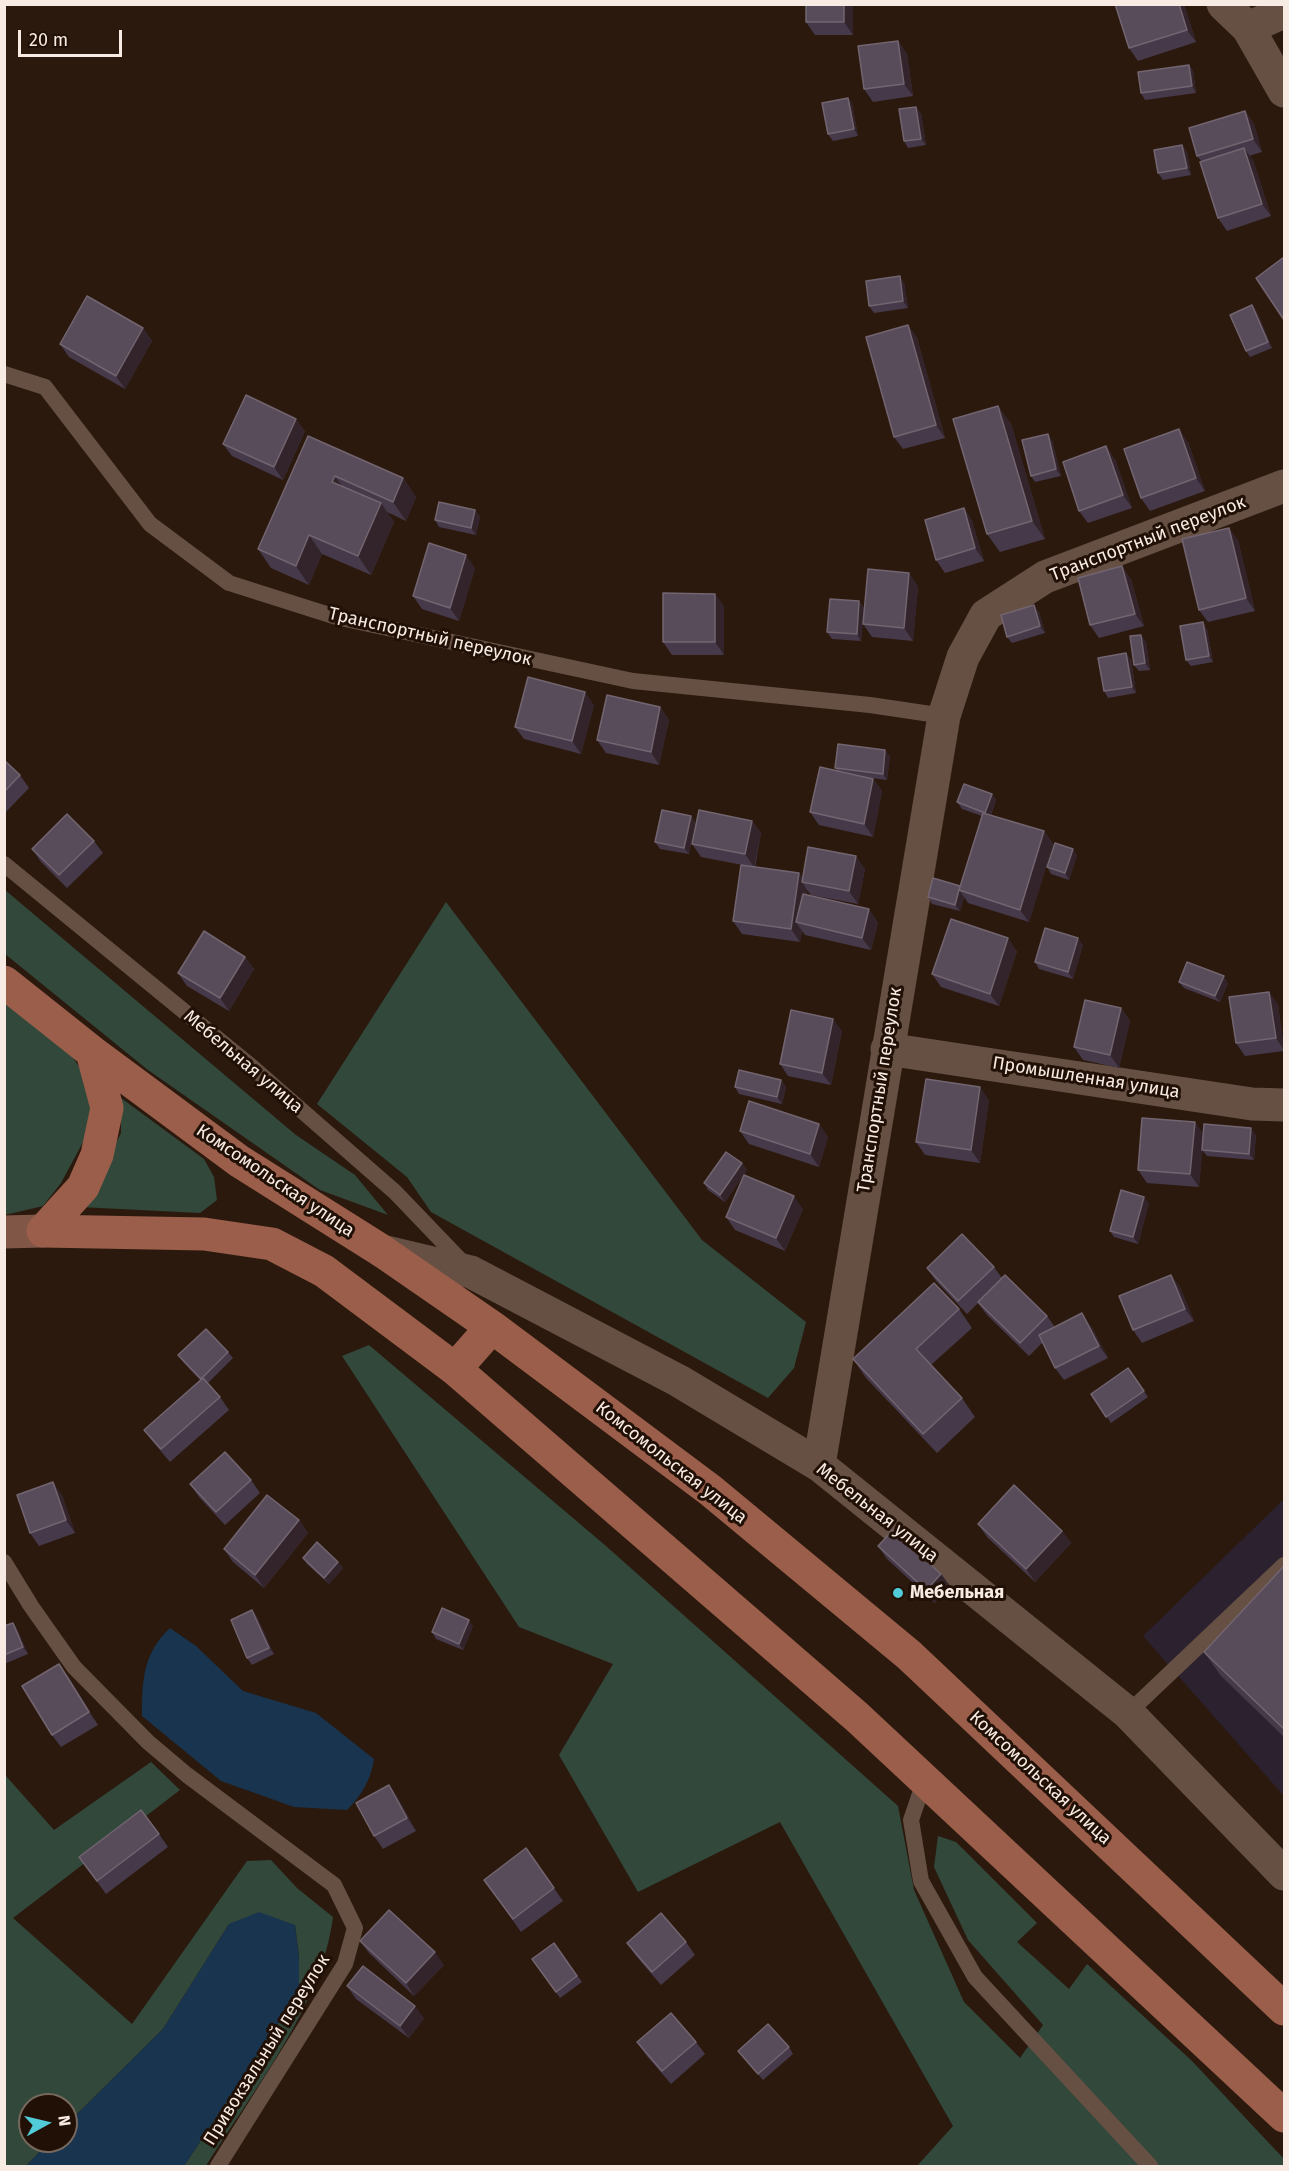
<!DOCTYPE html>
<meta charset="utf-8">
<style>
body{margin:0}
#map{position:relative;width:1289px;height:2171px;overflow:hidden;background:#2b190e;font-family:"Fira Sans",sans-serif}
canvas{display:block}
.frame{position:absolute;inset:0;border:6px solid #f8ebe3;pointer-events:none}
.north{position:absolute;left:18px;top:2093px;width:60px;height:60px;box-sizing:border-box;background:#211005;border:2px solid #77685e;border-radius:50%;rotate:82deg;font-size:16px;font-weight:700;line-height:24px;text-align:center;color:#f8ebe3}
.north::after{content:'';display:block;margin:auto;width:21px;height:27px;background:#52cbd9;clip-path:polygon(50% 0,100% 100%,50% 72%,0 100%)}
.scale{position:absolute;left:18px;top:30px;width:104px;height:27px;box-sizing:border-box;border:3px solid #f8ebe3;border-top:0;padding-left:8px;font-size:18px;line-height:21px;white-space:nowrap;color:#f8ebe3;-webkit-text-stroke:4px #211005;paint-order:stroke}
</style>
<div id="map">
<canvas width="1289" height="2171"></canvas>
<div class="frame"></div>
<div class="north">N</div>
<div class="scale">20 m</div>
</div>
<script>
const ctx = document.querySelector('canvas').getContext('2d');
ctx.lineJoin = 'round';
function fillPath(path, color) { ctx.fillStyle = color; ctx.fill(path, 'evenodd'); }
function stroke(path, color, width, dash) { ctx.strokeStyle = color; ctx.lineWidth = width; ctx.lineCap = dash ? 'butt' : 'round'; ctx.setLineDash(dash || []); ctx.stroke(path); }
function write(font, color, halo, rows, align = 'center') {
  ctx.font = font + ' "Fira Sans",sans-serif'; ctx.lineWidth = 6; ctx.setLineDash([]); ctx.textBaseline = 'middle'; ctx.strokeStyle = halo; ctx.fillStyle = color; for (const [text, x, y, turn = 0] of rows) {
    ctx.save(); ctx.translate(x, y); ctx.rotate((+turn || 0) * Math.PI / 180); ctx.textAlign = isNaN(turn) ? turn : align; if (halo) ctx.strokeText(text, 0, 0); ctx.fillText(text, 0, 0); ctx.restore();
  }
}
fillPath(new Path2D(`
 M1284,1499V1796L1143,1636Z`), '#2c212f');
fillPath(new Path2D(`
 M5,890L296,1135L355,1175L388,1215L320,1190L148,1070L5,954Z
 M446,902L702,1240L806,1322L794,1368L768,1398L431,1212L407,1177L317,1104Z
 M4,1001L70,1053L86,1077L92,1104L89,1131L61,1183L43,1206L5,1215Z
 M121,1098L204,1159L214,1177L217,1200L200,1213L80,1207L94,1187L121,1133Z
 M369,1345L606,1546L898,1806L914,1890L964,2002L1020,2058L1043,2025L968,1940L934,1867L938,1836L956,1842L1037,1923L1017,1942L1069,1989L1087,1964L1192,2061L1284,2159V2166H917L953,2126L780,1822L638,1892L559,1755L613,1664L519,1627L342,1356Z
 M151,1762L180,1790L13,1918L132,2024L247,1861L271,1860L297,1888L333,1917C322,2005 252,2092 206,2166H184L299,1992V1957L295,1925L229,1924L163,2029L66,2125V2105H30V2141H50L26,2166H5V1779L6,1776L54,1830Z`), '#32483b');
fillPath(new Path2D(`
 M170,1628L196,1646L243,1691L316,1713L374,1759C371,1780 361,1796 347,1810L294,1807L221,1781L142,1716C142,1681 143,1653 170,1628Z
 M259,1912L295,1925L299,1957V1992L184,2166H26L50,2141H66V2125L163,2029L229,1924Z`), '#18344f');
stroke(new Path2D(`
 M4,374L45,387L150,524L229,583L336,617L633,681L870,705L944,716
 M4,864L252,1067L395,1192L466,1266
 M4,1562L31,1606L74,1667L148,1742L187,1775L334,1885L355,1928L345,1964L218,2166
 M1128,1713L1284,1565
 M925,1779L911,1820L921,1881L975,1977L1150,2166`), '#665043', 16);
stroke(new Path2D(`
 M1223,4L1248,28L1284,91
 M1248,28L1284,12
 M887,1049L1252,1104L1284,1105
 M382,1251L471,1272L679,1381L819,1465L1128,1713L1284,1874
 M819,1465L944,716L963,657L986,615L1045,577L1284,486`), '#665043', 33);
stroke(new Path2D(`
 M4,1232L43,1231`), '#805747', 33);
stroke(new Path2D(`
 M4,982L92,1052L239,1161L382,1251L492,1327L710,1490L909,1655L1284,2009
 M43,1231L204,1234L272,1244L324,1271L455,1369L857,1717L1284,2116
 M43,1231L83,1187L97,1155L107,1108L92,1052
 M455,1369L492,1327`), '#9a5e4a', 33);
fillPath(new Path2D(`
 M806,4H853V35H815L806,22Z
 M1184,4L1196,42L1138,61L1129,48Z
 M898,41L907,54L913,96L873,102L864,89Z
 M1189,65L1193,71L1196,93L1145,100L1141,93Z
 M848,98L852,104L858,136L833,141L828,134Z
 M1245,111L1254,124L1262,152L1249,156L1253,160L1271,216L1227,231L1218,218L1202,162L1197,156Z
 M921,113L926,145L908,148L904,141Z
 M1182,145L1187,152L1191,175L1163,180L1158,173Z
 M904,283L908,308L874,313L869,306Z
 M1252,305L1257,312L1272,348L1250,357L1246,351Z
 M908,325L917,338L945,438L903,449L894,437Z
 M143,328L152,341L125,389L69,357L60,344Z
 M998,406L1011,424L1045,539L1000,552L987,534Z
 M305,431L283,480L232,456L223,444Z
 M308,436L403,478L416,497L406,521L387,512L394,522L371,575L322,554L309,585L271,568L258,549Z
 M1052,440L1061,476L1035,482L1031,476Z
 M1188,442L1205,491L1150,511L1141,498Z
 M1115,459L1132,508L1088,523L1079,511Z
 M964,508L972,521L984,561L945,573L936,560Z
 M475,510L480,517L476,535L439,527L435,520Z
 M1238,540L1255,611L1208,622L1199,610Z
 M475,568L459,621L422,609L413,596Z
 M1131,579L1144,626L1099,638L1090,625Z
 M918,586L913,641L872,637L863,624Z
 M859,601L864,608L861,641L832,639L827,632Z
 M724,606V655H672L663,642Z
 M1039,612L1045,633L1012,643L1007,637Z
 M1207,629L1213,662L1191,666L1186,660Z
 M1146,641L1150,670L1139,671L1134,665Z
 M1131,659L1136,693L1108,698L1104,691Z
 M594,705L581,754L524,739L515,727Z
 M660,707L669,720L659,765L606,753L597,740Z
 M890,756L887,780L872,778L882,791L873,837L819,825L810,812L837,771L835,768Z
 M4,760L20,775L29,788L4,814Z
 M992,794L996,800L991,815L1044,831L1053,844L1029,922L968,903L964,897L960,911L932,904L928,897L960,886L982,816L962,809L957,802Z
 M691,816L695,822L689,854L660,849L655,842Z
 M752,821L761,833L755,867L799,873L802,878L865,869L858,904L811,895L807,890V895L878,922L871,950L805,935L802,931L800,942L742,934L733,921L748,866L701,857L692,844Z
 M94,841L103,853L67,888L41,862L32,849Z
 M1077,855L1069,880L1051,874L1047,867Z
 M1083,945L1073,979L1039,969L1035,962Z
 M1017,951L999,1006L941,987L932,974Z
 M245,957L254,969L229,1011L187,986L178,973Z
 M1179,982L1228,983L1220,1002L1184,988Z
 M1278,1004L1284,1051L1245,1056L1236,1043Z
 M1121,1008L1130,1021L1119,1068L1083,1060L1074,1047Z
 M842,1031L831,1085L788,1076L780,1064Z
 M781,1080L786,1087L782,1104L739,1094L735,1087Z
 M989,1100L980,1163L925,1155L916,1142Z
 M819,1124L828,1137L819,1167L749,1144L740,1131Z
 M1203,1134L1256,1135L1254,1160L1207,1156L1202,1150L1199,1187L1147,1183L1138,1170Z
 M742,1163L747,1170L725,1202L708,1190L704,1183Z
 M1149,1203L1138,1244L1114,1237L1110,1231Z
 M803,1209L785,1251L735,1230L726,1217Z
 M994,1267L1002,1278L1047,1316L1055,1327L1091,1326L1108,1358L1064,1380L1055,1368L1043,1342L1029,1356L987,1315L978,1303L967,1314L936,1281L927,1268Z
 M1180,1287L1194,1321L1142,1343L1133,1330Z
 M959,1309L972,1328L931,1365L962,1398L975,1417L937,1453L866,1378L853,1359Z
 M228,1352L233,1358L208,1383L220,1397L229,1410L170,1462L153,1442L144,1430L200,1380L183,1362L178,1355Z
 M1128,1368L1148,1397L1111,1423L1091,1394Z
 M251,1480L260,1493L225,1525L199,1497L190,1484Z
 M62,1495L75,1533L39,1546L30,1533Z
 M299,1520L308,1533L264,1588L233,1562L224,1549Z
 M978,1524L1062,1531L1071,1543L1035,1582L987,1537Z
 M878,1546L941,1574L950,1586L935,1603L887,1559Z
 M303,1558L338,1562L343,1568L329,1584L307,1564Z
 M1284,1566V1737L1221,1676L1204,1652Z
 M252,1610L257,1617L274,1654L252,1665L247,1658Z
 M13,1623L17,1629L28,1654L4,1664V1626Z
 M473,1626L463,1650L436,1639L432,1632Z
 M68,1676L98,1725L61,1747L52,1735Z
 M389,1785L398,1798L416,1831L383,1849L374,1836Z
 M159,1834L168,1847L106,1894L79,1857Z
 M526,1848L563,1901L521,1932L484,1880Z
 M360,1941L444,1965L414,1996L369,1953Z
 M686,1942L695,1955L661,1985L636,1956L627,1943Z
 M554,1943L582,1982L560,1998L532,1959Z
 M347,1986L424,2018L409,2038L356,1999Z
 M637,2042H696L705,2054L671,2084L646,2055Z
 M789,2047L793,2054L763,2080L738,2051Z`), '#46394a');
fillPath(new Path2D(`
 M844,4H853V35L844,22Z
 M1179,4H1184L1196,42L1187,30Z
 M898,41L907,54L913,96L904,84Z
 M1189,65L1193,71L1196,93L1192,86Z
 M848,98L852,104L858,136L854,129Z
 M916,107L921,113L926,145L921,139Z
 M1245,111L1254,124L1262,152L1253,139Z
 M1182,145L1187,152L1191,175L1187,168Z
 M1244,148L1253,160L1271,216L1262,204Z
 M900,276L904,283L908,308L903,301Z
 M1252,305L1257,312L1272,348L1268,342Z
 M908,325L917,338L945,438L936,425Z
 M143,328L152,341L125,389L116,376Z
 M998,406L1011,424L1045,539L1032,521Z
 M296,419L305,431L283,480L274,467Z
 M1179,429L1188,442L1205,491L1196,478Z
 M1048,434L1052,440L1061,476L1056,469Z
 M1106,446L1115,459L1132,508L1123,495Z
 M335,476L348,495L332,482Z
 M403,478L416,497L406,521L393,502Z
 M381,503L394,522L371,575L358,556Z
 M964,508L972,521L984,561L975,548Z
 M475,510L480,517L476,535L471,528Z
 M1229,528L1238,540L1255,611L1246,598Z
 M309,535L322,554L309,585L296,566Z
 M466,555L475,568L459,621L450,608Z
 M1122,566L1131,579L1144,626L1135,614Z
 M909,573L918,586L913,641L904,628Z
 M715,594L724,606V655L715,642Z
 M859,601L864,608L861,641L857,634Z
 M1034,605L1039,612L1045,633L1040,626Z
 M1203,622L1207,629L1213,662L1209,656Z
 M1141,635L1146,641L1150,670L1145,663Z
 M1126,653L1131,659L1136,693L1132,687Z
 M585,692L594,705L581,754L572,741Z
 M660,707L669,720L659,765L651,752Z
 M885,750L890,756L887,780L883,774Z
 M873,779L882,791L873,837L864,824Z
 M992,794L996,800L989,819L985,813Z
 M691,816L695,822L689,854L684,848Z
 M752,821L761,833L754,867L745,854Z
 M1044,831L1053,844L1029,922L1020,910Z
 M1073,849L1077,855L1069,880L1065,873Z
 M856,856L865,869L858,904L849,891Z
 M799,873L806,883L802,882L807,890L803,924L796,922L802,931L800,942L791,929Z
 M960,886L959,890L964,897L960,911L955,905Z
 M869,909L878,922L871,950L862,938Z
 M1008,938L1017,951L999,1006L990,994Z
 M1078,938L1083,945L1073,979L1068,972Z
 M245,957L254,969L229,1011L220,998Z
 M1224,976L1228,983L1220,1002L1215,996Z
 M1269,992L1278,1004L1284,1050L1276,1038Z
 M1121,1008L1130,1021L1119,1068L1110,1055Z
 M833,1019L842,1031L831,1085L822,1073Z
 M781,1080L786,1087L782,1104L777,1097Z
 M980,1087L989,1100L980,1163L971,1150Z
 M1195,1122L1204,1135L1199,1187L1190,1174Z
 M819,1124L828,1137L819,1167L810,1154Z
 M1251,1128L1256,1135L1254,1160L1249,1154Z
 M742,1163L747,1170L725,1202L720,1195Z
 M794,1196L803,1209L785,1251L776,1238Z
 M1144,1197L1149,1203L1138,1244L1133,1237Z
 M1171,1275L1180,1287L1194,1321L1185,1309Z
 M1082,1313L1091,1326L1108,1358L1099,1346Z
 M53,1482L62,1495L75,1533L66,1520Z
 M299,1520L308,1533L264,1588L255,1575Z
 M1062,1531L1071,1543L1035,1582L1026,1569Z
 M338,1562L343,1568L329,1584L324,1578Z
 M941,1574L950,1586L935,1603L926,1590Z
 M252,1610L257,1617L274,1654L269,1648Z
 M469,1620L473,1626L463,1650L459,1644Z
 M13,1623L17,1629L28,1654L23,1647Z
 M59,1664L68,1676L98,1725L89,1712Z
 M389,1785L398,1798L416,1831L407,1818Z
 M435,1952L444,1965L414,1996L406,1983Z
 M415,2006L424,2018L409,2038L400,2026Z`), '#33242b');
const building = new Path2D(`
 M806,4H844V22H806Z
 M1115,4H1179L1187,30L1129,48Z
 M898,41L904,84L864,89L858,46Z
 M1189,65L1192,86L1141,93L1138,72Z
 M848,98L854,129L828,134L822,103Z
 M916,107L921,139L904,141L899,109Z
 M1245,111L1253,139L1197,156L1189,128Z
 M1182,145L1187,168L1158,173L1154,150Z
 M1244,148L1262,204L1218,218L1200,162Z
 M1284,257V320L1256,278Z
 M900,276L903,301L869,306L866,281Z
 M87,296L143,328L116,376L60,344Z
 M1252,305L1268,342L1246,351L1230,315Z
 M908,325L936,425L894,437L866,337Z
 M246,395L296,419L274,467L223,444Z
 M998,406L1032,521L987,534L953,419Z
 M1179,429L1196,478L1141,498L1124,449Z
 M1048,434L1056,469L1031,476L1022,440Z
 M308,436L403,478L393,502L335,476L332,482L381,503L358,556L309,535L296,566L258,549Z
 M1106,446L1123,495L1079,511L1063,462Z
 M439,502L475,510L471,528L435,520Z
 M964,508L975,548L936,560L925,520Z
 M1229,528L1246,598L1199,610L1182,539Z
 M429,543L466,555L450,608L413,596Z
 M1122,566L1135,614L1090,625L1078,578Z
 M868,569L909,573L904,628L863,624Z
 M663,593L715,594V642H663Z
 M830,599L859,601L857,634L827,632Z
 M1034,605L1040,626L1007,637L1001,615Z
 M1203,622L1209,656L1186,660L1180,626Z
 M1141,635L1145,663L1134,665L1130,636Z
 M1126,653L1132,687L1104,691L1098,658Z
 M528,677L585,692L572,741L515,727Z
 M607,695L660,707L651,752L597,740Z
 M838,744L885,750L883,774L835,768Z
 M4,760L20,775L4,792Z
 M820,767L873,779L864,824L810,812Z
 M964,784L992,794L985,813L957,802Z
 M662,810L691,816L684,848L655,842Z
 M699,810L752,821L745,854L692,844Z
 M983,813L1044,831L1020,910L959,890Z
 M67,814L94,841L59,875L32,849Z
 M1055,843L1073,849L1065,873L1047,867Z
 M808,847L856,856L849,891L802,882Z
 M741,865L799,873L791,929L733,921Z
 M933,878L960,886L955,905L928,897Z
 M803,894L869,909L862,938L796,922Z
 M951,919L1008,938L990,994L932,974Z
 M1045,928L1078,938L1068,972L1035,962Z
 M204,931L245,957L220,998L178,973Z
 M1187,962L1224,976L1215,996L1179,982Z
 M1269,992L1276,1038L1236,1043L1229,997Z
 M1085,1000L1121,1008L1110,1055L1074,1047Z
 M791,1010L833,1019L822,1073L780,1064Z
 M739,1070L781,1080L777,1097L735,1087Z
 M926,1079L980,1087L971,1150L916,1142Z
 M749,1101L819,1124L810,1154L740,1131Z
 M1142,1118L1195,1122L1190,1174L1138,1170Z
 M1204,1124L1251,1128L1249,1154L1202,1150Z
 M726,1152L742,1163L720,1195L704,1183Z
 M744,1175L794,1196L776,1238L726,1217Z
 M1121,1190L1144,1197L1133,1237L1110,1231Z
 M962,1234L994,1267L958,1301L927,1268Z
 M1005,1275L1047,1316L1020,1343L978,1302Z
 M1171,1275L1185,1309L1133,1330L1119,1296Z
 M934,1283L959,1309L916,1349L962,1398L923,1434L853,1359Z
 M1082,1313L1099,1346L1055,1368L1039,1335Z
 M206,1329L228,1352L201,1379L178,1355Z
 M1128,1368L1144,1391L1106,1417L1091,1394Z
 M203,1378L220,1397L161,1449L144,1430Z
 M225,1452L251,1480L216,1512L190,1484Z
 M53,1482L66,1520L30,1533L17,1495Z
 M1014,1485L1062,1531L1026,1569L978,1524Z
 M267,1495L299,1520L255,1575L224,1549Z
 M893,1530L941,1574L926,1590L878,1546Z
 M317,1542L338,1562L324,1578L303,1558Z
 M1284,1566V1729L1204,1652Z
 M442,1608L469,1620L459,1644L432,1632Z
 M252,1610L269,1648L247,1658L231,1620Z
 M13,1623L23,1647L4,1655V1626Z
 M59,1664L89,1712L52,1735L22,1686Z
 M389,1785L407,1818L374,1836L356,1803Z
 M141,1810L159,1834L97,1881L79,1857Z
 M526,1848L554,1888L513,1919L484,1880Z
 M389,1910L435,1952L406,1983L360,1941Z
 M661,1913L686,1942L652,1972L627,1943Z
 M554,1943L577,1976L556,1992L532,1959Z
 M363,1966L415,2006L400,2026L347,1986Z
 M671,2013L696,2042L662,2071L637,2042Z
 M768,2024L789,2047L758,2074L738,2051Z`);
fillPath(building, '#594c5a');
stroke(building, '#726570', 1.5);
for (const [x, y, r, color] of [
 [898,1593,6,"#52cbd9"]
]) { const dot = new Path2D(); dot.arc(x, y, r, 0, 2 * Math.PI); ctx.fillStyle = color; ctx.fill(dot); stroke(dot, '#211005', 2); }
write('18px', '#f8ebe3', '#211005', [
 ["Транспортный переулок",1148,539,-21],
 ["Транспортный переулок",430,637,13],
 ["Мебельная улица",243,1062,40],
 ["Промышленная улица",1086,1078,9],
 ["Транспортный переулок",880,1090,-81],
 ["Комсомольская улица",275,1181,34],
 ["Комсомольская улица",671,1463,38],
 ["Мебельная улица",877,1513,38],
 ["Комсомольская улица",1040,1778,43],
 ["Привокзальный переулок",267,2050,-58]
]);
write('bold 18px', '#f8ebe3', '#211005', [
 ["Мебельная",910,1593]
], 'left');
</script>
